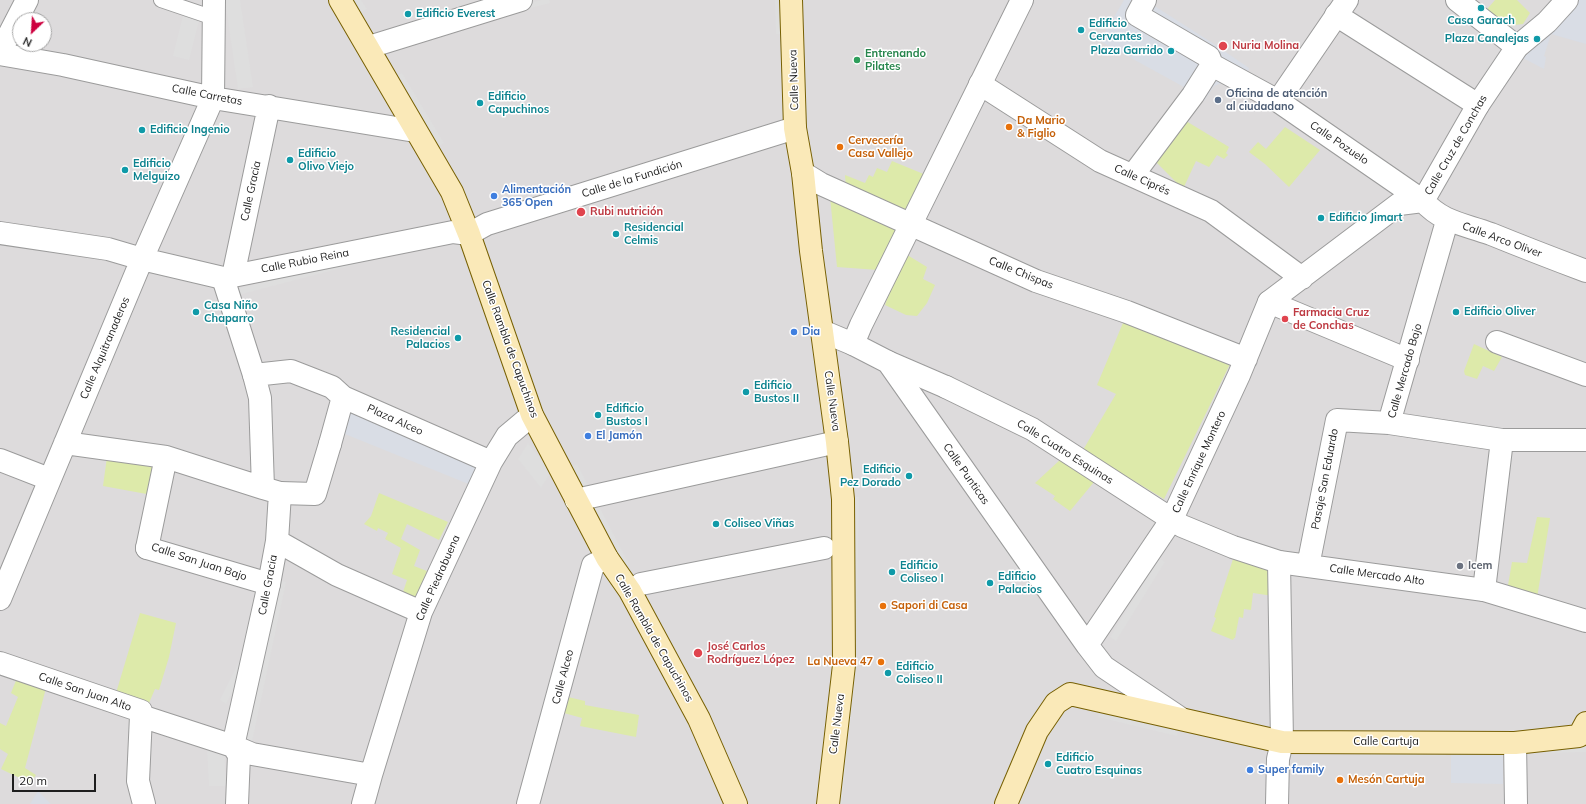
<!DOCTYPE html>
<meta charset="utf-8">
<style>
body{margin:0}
#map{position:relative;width:1586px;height:804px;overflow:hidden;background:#efe8e4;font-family:Mulish,sans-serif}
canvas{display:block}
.north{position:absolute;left:12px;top:12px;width:40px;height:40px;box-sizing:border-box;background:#fff;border:1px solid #a5a5a5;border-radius:50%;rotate:205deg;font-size:11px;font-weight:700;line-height:16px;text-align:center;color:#1e1e1e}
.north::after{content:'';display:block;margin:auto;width:14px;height:18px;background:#cd003f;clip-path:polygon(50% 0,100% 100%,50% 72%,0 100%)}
.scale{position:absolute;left:12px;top:774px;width:84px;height:18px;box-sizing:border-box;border:2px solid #1e1e1e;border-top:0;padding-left:5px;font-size:12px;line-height:14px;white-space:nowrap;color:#1e1e1e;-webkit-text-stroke:3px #fff;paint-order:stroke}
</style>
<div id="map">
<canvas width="1586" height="804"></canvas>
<div class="north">N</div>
<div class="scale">20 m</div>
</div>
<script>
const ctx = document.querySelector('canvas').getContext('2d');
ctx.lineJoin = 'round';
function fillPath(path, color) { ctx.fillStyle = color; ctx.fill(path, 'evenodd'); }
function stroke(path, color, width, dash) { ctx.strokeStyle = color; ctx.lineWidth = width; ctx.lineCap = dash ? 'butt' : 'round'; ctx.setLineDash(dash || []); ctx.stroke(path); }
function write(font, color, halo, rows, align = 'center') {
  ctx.font = font + ' Mulish,sans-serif'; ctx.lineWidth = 3; ctx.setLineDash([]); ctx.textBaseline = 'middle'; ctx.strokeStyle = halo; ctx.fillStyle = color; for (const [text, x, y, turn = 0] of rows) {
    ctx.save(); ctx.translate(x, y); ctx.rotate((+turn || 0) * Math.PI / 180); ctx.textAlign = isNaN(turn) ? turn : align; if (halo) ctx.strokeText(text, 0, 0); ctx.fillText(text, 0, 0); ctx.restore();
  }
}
fillPath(new Path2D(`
 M0,0H1586V804H0ZM20,20H44V44H20Z`), '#dddbdc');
fillPath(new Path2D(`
 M1495,0H1517L1530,13L1523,24L1496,27L1482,15Z
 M1186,121L1229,147L1226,153L1228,155L1224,159L1217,155L1209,167L1196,161L1183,189L1155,161Z
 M1285,127L1320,150L1289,187L1265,164L1249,152L1258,142L1266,149Z
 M892,161L926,175L907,216L846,188L845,175L865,183L869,175L873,177L877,168L887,172Z
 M830,197L897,228L878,270L837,267Z
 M904,253L927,267L923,279L935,285L927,303L917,316L906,315L885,305Z
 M1125,318L1230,364L1164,499L1083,450L1116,394L1097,385Z
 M1474,344L1502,357L1494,371L1483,366L1477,379L1465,375L1464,371Z
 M107,457L158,461L152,495L103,486Z
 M1061,459L1094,482L1070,511L1053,499L1055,496L1035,483Z
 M379,493L448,522L439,540L407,524L401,539L420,550L414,566L427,571L414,603L401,598L407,580L392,574L401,548L385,539L388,533L378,528L377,531L364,524L371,516Z
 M1537,517L1550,518L1537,598L1507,591L1512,562L1527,563Z
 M1233,559L1271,568L1273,596L1253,593L1251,610L1244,609L1243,618L1239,617L1235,638H1234L1233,640L1211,631L1216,618L1214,617Z
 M140,613L176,623L169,657L159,690L155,689L149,703L116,693Z
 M17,678L46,688L25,768L36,775L30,783L1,769L8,754L0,749V723L6,726L18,697L11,693Z
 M568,697L585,701V705L639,715L636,737L580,726L582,718L564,713Z`), '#ddeaaa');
fillPath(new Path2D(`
 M225,0H240L253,87L238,89Z
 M350,0H361L367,9L359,14Z
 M542,0H549L550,3L498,16L497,11Z
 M775,0H783L784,34H776Z
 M793,0H803L807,116L801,115Z
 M183,16L199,20L189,60L173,56Z
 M402,73L444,143L437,147L395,77Z
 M439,236L441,242L234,296L233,290Z
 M528,443L551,472L541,488L518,459Z
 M577,464L629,564L622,568L570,468Z
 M853,497H859L856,667L842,804H834Z
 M996,525L1041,591L1035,595L990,529Z
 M1159,558L1165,562L1116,641L1110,637Z
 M278,580L286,582L252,742L244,741Z
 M243,654L250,658L226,704L220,700Z
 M1100,710L1178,730L1177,736L1098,717Z
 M1586,745V752L1546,753L1545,746Z
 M224,748L226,786H209L207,749Z
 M1446,749V756H1360V750Z`), '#dedede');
fillPath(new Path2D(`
 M1124,0H1145L1211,42L1249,68L1246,79L1234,78L1214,86L1204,101L1193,95L1184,87L1100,41Z
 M1557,0H1586V44L1551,34L1544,56L1546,57L1544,69L1523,58L1517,47Z
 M350,393L486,448L471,485L335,430Z
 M1451,752H1503V784L1451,783Z
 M38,791L51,804H30Z`), '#d9dde5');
const service = new Path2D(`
 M161,0L214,18`);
const pedestrian = new Path2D(`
 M1457,0L1517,47
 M1336,15L1478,105
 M1133,175L1193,95L1212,65
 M223,278L254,375
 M1269,302L1408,360
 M853,344L861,325L1022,0
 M888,362L946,387
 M0,460L49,479
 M280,493L315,494L330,444
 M576,500L837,442
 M147,548L269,584
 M1279,562L1282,742
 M641,584L824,548
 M1484,590L1502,440`);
const minor = new Path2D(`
 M1145,0L1137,15L1209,57L1212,65L1278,101L1423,201C1443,223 1464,224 1491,234C1523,247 1554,259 1586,271
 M369,47L521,0
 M0,52L27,0
 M0,54L63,65L213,98L415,131
 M980,84L1100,161L1211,211L1302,278
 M1278,101L1347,0
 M803,173L821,184L1036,281L1127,312L1246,359
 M0,233L108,249L142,259L223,278L453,232L469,234L487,224L795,128
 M233,276L269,106
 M822,331L853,344L888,362L1087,645L1104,667L1180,718
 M1497,342L1586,375
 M946,387L1032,429L1182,526L1233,547L1279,562L1484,590L1586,621
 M1389,423L1447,221
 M65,443L166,457L263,488
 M330,444L343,397
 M277,541L337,575L421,612
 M147,548L166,457
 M1308,566L1337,420L1389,423L1502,440H1586
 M0,599L142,259L213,98L214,0
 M1087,645L1172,519L1239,375L1269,302L1399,204L1423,201L1478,105L1517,47L1547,22L1567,0
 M0,663L141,711V716L233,746L252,754L371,775
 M141,716L138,781L144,804
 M1515,743L1516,804
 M237,804L239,755L233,746L269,584L277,541L280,493L263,488L260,398L254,375L291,371L332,387L343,397L491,462
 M363,804L371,775L421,612L491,462L507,436L532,415
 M528,804L593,565L607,558
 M1277,804L1278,759L1282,742`);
const secondary = new Path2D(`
 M340,0L452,192L469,234L532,415L607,558L630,591L699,719L736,804
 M791,0L795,128L803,173L811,251L837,442L843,499L844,665L828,804
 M1006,804L1037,731L1056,703L1070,694L1282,742L1515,743L1579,736L1586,723`);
stroke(service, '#9b9b9b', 16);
stroke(pedestrian, '#9b9b9b', 24);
stroke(minor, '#9b9b9b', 24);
stroke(secondary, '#776003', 24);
stroke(service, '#fff', 14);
stroke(pedestrian, '#fff', 22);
stroke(minor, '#fff', 22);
stroke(secondary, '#fae9b8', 22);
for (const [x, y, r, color] of [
 [1481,8,4,"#0f9aa8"],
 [408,14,4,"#0f9aa8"],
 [1081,30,4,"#0f9aa8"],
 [1537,39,4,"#0f9aa8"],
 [1223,46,5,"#e0444e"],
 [1171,51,4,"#0f9aa8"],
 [857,60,4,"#2e9e5b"],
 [1218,100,4,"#5c6f8a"],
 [480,103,4,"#0f9aa8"],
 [1009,127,4,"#e8710a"],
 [142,130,4,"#0f9aa8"],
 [840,147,4,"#e8710a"],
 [290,160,4,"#0f9aa8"],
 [125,170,4,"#0f9aa8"],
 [494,196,4,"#3f7fe0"],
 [581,212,5,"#e0444e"],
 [1321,218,4,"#0f9aa8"],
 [616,234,4,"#0f9aa8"],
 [196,312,4,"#0f9aa8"],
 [1456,312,4,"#0f9aa8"],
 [1285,319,4,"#e0444e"],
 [794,332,4,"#3f7fe0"],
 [458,338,4,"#0f9aa8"],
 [746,392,4,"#0f9aa8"],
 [598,415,4,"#0f9aa8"],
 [588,436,4,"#3f7fe0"],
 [909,476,4,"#0f9aa8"],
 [716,524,4,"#0f9aa8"],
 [1460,566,4,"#6b7280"],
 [892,572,4,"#0f9aa8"],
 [990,583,4,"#0f9aa8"],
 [883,606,4,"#e8710a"],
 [698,653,5,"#e0444e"],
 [881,662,4,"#e8710a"],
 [888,673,4,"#0f9aa8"],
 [1048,764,4,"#0f9aa8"],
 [1250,770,4,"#3f7fe0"],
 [1340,780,4,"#e8710a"]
]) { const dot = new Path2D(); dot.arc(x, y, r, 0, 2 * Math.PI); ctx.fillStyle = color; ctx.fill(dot); stroke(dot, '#fff', 1.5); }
write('bold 11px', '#0d838f', '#fff', [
 ["Edificio Everest",416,14],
 ["Casa Garach",1481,21,"center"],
 ["Edificio",1089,24],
 ["Cervantes",1089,37],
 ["Plaza Canalejas",1529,39,"right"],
 ["Plaza Garrido",1163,51,"right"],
 ["Edificio",488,97],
 ["Capuchinos",488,110],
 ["Edificio Ingenio",150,130],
 ["Edificio",298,154],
 ["Olivo Viejo",298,167],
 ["Edificio",133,164],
 ["Melguizo",133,177],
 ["Edificio Jimart",1329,218],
 ["Residencial",624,228],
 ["Celmis",624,241],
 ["Casa Niño",204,306],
 ["Chaparro",204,319],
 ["Edificio Oliver",1464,312],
 ["Residencial",450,332,"right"],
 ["Palacios",450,345,"right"],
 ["Edificio",754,386],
 ["Bustos II",754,399],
 ["Edificio",606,409],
 ["Bustos I",606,422],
 ["Edificio",901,470,"right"],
 ["Pez Dorado",901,483,"right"],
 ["Coliseo Viñas",724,524],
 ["Edificio",900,566],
 ["Coliseo I",900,579],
 ["Edificio",998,577],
 ["Palacios",998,590],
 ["Edificio",896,667],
 ["Coliseo II",896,680],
 ["Edificio",1056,758],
 ["Cuatro Esquinas",1056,771]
], 'left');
write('bold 11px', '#be3a42', '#fff', [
 ["Nuria Molina",1232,46],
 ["Rubi nutrición",590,212],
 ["Farmacia Cruz",1293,313],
 ["de Conchas",1293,326],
 ["José Carlos",707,647],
 ["Rodríguez López",707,660]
], 'left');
write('bold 11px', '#27864d', '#fff', [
 ["Entrenando",865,54],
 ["Pilates",865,67]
], 'left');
write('11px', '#1e1e1e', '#fff', [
 ["Calle Nueva",794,80,-92],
 ["Calle Carretas",207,95,11],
 ["Calle Pozuelo",1339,143,34],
 ["Calle Cruz de Conchas",1456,145,-60],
 ["Calle de la Fundición",632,179,-17],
 ["Calle Ciprés",1142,180,24],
 ["Calle Gracia",251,191,-78],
 ["Calle Arco Oliver",1502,240,20],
 ["Calle Rubio Reina",305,261,-11],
 ["Calle Chispas",1021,273,22],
 ["Calle Alquitranaderos",105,348,-67],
 ["Calle Rambla de Capuchinos",510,349,70],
 ["Calle Mercado Bajo",1405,371,-74],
 ["Calle Nueva",832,401,82],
 ["Plaza Alceo",395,420,24],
 ["Calle Cuatro Esquinas",1065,452,32],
 ["Calle Enrique Montero",1199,462,-65],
 ["Calle Punticas",966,474,55],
 ["Pasaje San Eduardo",1325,479,-79],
 ["Calle San Juan Bajo",199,562,18],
 ["Calle Mercado Alto",1377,575,8],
 ["Calle Piedrabuena",438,578,-66],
 ["Calle Gracia",268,585,-79],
 ["Calle Rambla de Capuchinos",654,638,60],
 ["Calle Alceo",563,677,-75],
 ["Calle San Juan Alto",85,692,19],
 ["Calle Nueva",837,724,-83],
 ["Calle Cartuja",1386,742]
]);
write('bold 11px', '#4e5e75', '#fff', [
 ["Oficina de atención",1226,94],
 ["al ciudadano",1226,107]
], 'left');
write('bold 11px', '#c56008', '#fff', [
 ["Da Mario",1017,121],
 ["& Figlio",1017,134],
 ["Cervecería",848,141],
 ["Casa Vallejo",848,154],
 ["Sapori di Casa",891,606],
 ["La Nueva 47",873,662,"right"],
 ["Mesón Cartuja",1348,780]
], 'left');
write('bold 11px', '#366cbe', '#fff', [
 ["Alimentación",502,190],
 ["365 Open",502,203],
 ["Dia",802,332],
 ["El Jamón",596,436],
 ["Super family",1258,770]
], 'left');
write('bold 11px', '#5b616d', '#fff', [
 ["Icem",1468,566]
], 'left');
</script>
